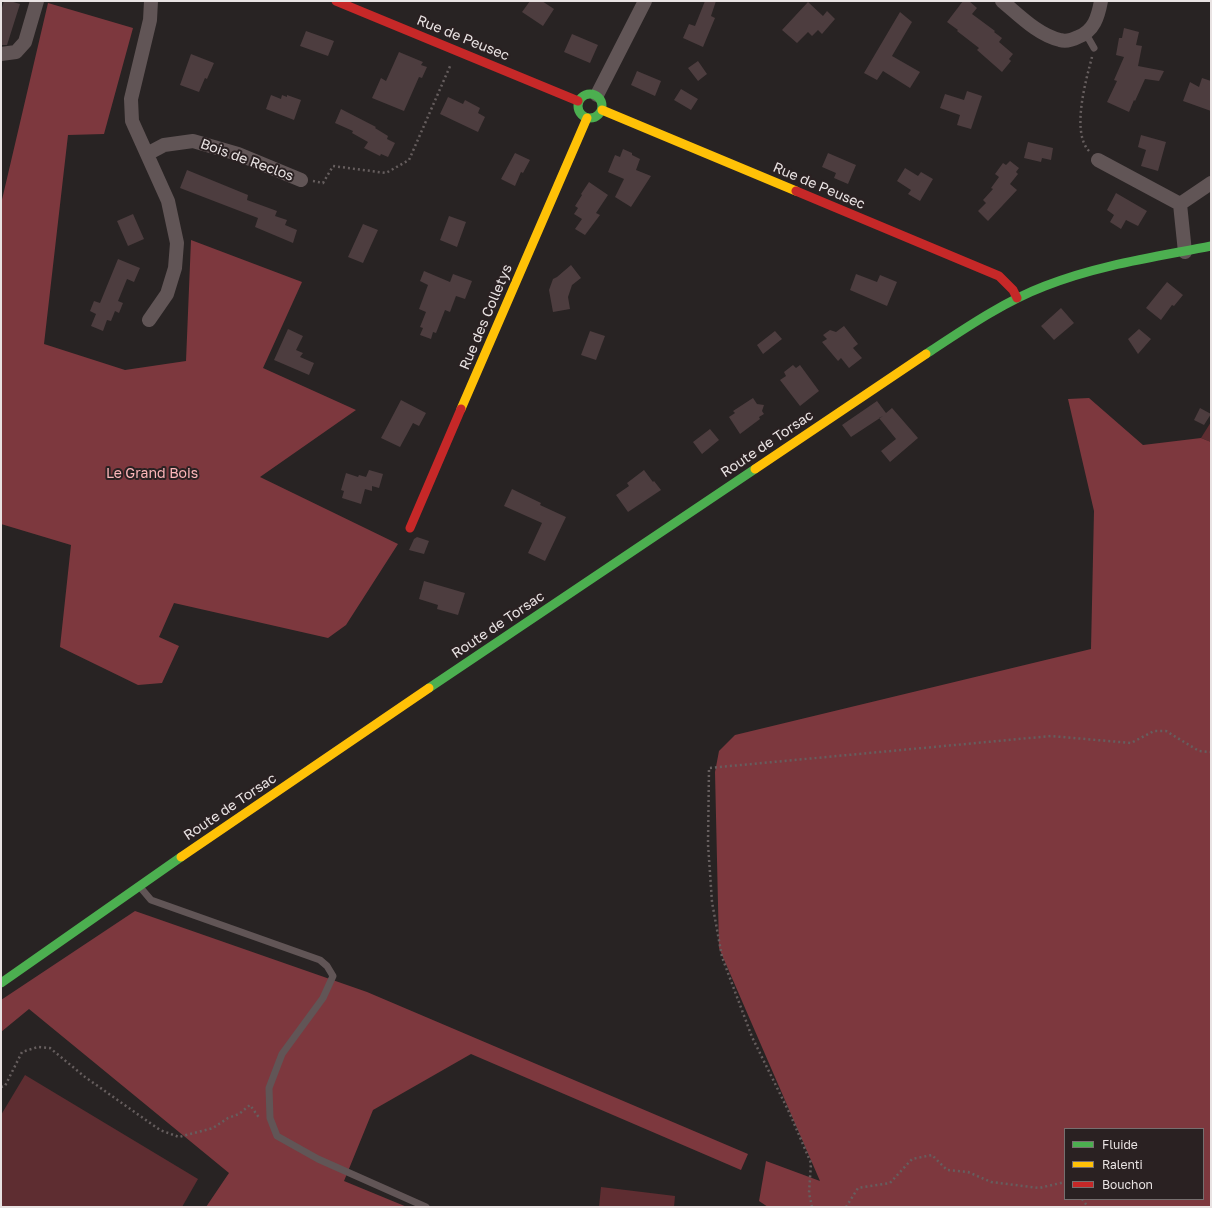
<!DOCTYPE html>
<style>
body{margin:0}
#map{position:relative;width:1212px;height:1208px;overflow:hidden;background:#282323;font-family:"Golos Text",sans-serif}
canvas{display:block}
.frame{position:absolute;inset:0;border:2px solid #e9e3e3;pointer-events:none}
.legend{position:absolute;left:1064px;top:1128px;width:140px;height:72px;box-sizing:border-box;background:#2a2122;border:1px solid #766f6f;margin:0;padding:5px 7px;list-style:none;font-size:12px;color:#e9e3e3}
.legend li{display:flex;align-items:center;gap:8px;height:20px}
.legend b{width:20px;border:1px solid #766f6f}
</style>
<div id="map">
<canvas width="1212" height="1208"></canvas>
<div class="frame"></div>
<ul class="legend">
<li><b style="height:5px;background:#4caf50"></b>Fluide</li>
<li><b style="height:5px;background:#ffc107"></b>Ralenti</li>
<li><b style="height:5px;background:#c62828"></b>Bouchon</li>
</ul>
</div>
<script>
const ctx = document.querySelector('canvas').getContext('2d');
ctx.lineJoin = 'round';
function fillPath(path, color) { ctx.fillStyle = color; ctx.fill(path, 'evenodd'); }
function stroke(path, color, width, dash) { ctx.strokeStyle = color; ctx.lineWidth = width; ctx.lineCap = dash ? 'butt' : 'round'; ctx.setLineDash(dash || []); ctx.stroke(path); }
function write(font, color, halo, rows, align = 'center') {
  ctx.font = font + ' "Golos Text",sans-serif'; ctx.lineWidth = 4; ctx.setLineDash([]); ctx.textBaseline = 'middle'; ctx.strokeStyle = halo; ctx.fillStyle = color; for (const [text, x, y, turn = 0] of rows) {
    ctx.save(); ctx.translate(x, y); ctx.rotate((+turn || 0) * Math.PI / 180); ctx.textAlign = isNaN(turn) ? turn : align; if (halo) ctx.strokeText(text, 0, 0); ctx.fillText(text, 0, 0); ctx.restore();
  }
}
fillPath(new Path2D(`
 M1211,422V442L1201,438Z
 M25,1075L198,1179L182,1207H1V1115Z
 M601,1187L675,1196L674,1207H599Z`), '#5e2d31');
fillPath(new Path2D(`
 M48,3L133,28L104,134L68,135L44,344L125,370L186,361L191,240L302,282L263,368L356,410L260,477L398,544L346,625L328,638L174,603L159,637L179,646L162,683L138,685L60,647L71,545L1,524V204Z
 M1089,398L1143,445L1201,438L1211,442V1207H768L759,1201L766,1161L820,1181L719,948L715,772L719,751L735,735L1091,649L1094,511L1068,399ZM1065,1129H1203V1199H1065Z
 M135,911L367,992L748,1154L741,1170L471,1054L373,1110L344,1181L407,1207H206L229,1173L29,1009L1,1032V1000Z`), '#7d383e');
fillPath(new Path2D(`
 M4,1H10L20,4L7,45H1V11Z
 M530,1H542L554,9L543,26L522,12Z
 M705,1H716L711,16L715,18L703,47L683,38L689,24L695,26Z
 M963,1H969L977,8L972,14L995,31L994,32L1002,38L999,42L1013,54L1009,59L1011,61L1002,72L977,50L979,48L957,31L958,30L947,22Z
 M808,2L823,16L827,11L835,19L822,34L818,30L812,36L808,32L797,43L782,30Z
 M900,12L912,22L892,56L920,72L910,88L883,71L877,80L864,73Z
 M1124,28L1139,32L1136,45L1142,46L1138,66L1164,71L1159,81L1145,79L1135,101L1134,100L1129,112L1107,102L1117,81L1114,80L1124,57L1116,55L1119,38H1122Z
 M306,31L334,41L328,56L300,46Z
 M572,34L598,45L590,63L564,52Z
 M399,52L423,62L421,65L427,67L422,78L419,77L404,111L372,98L381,78L386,81Z
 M191,54L214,63L207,79L205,78L199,92L180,85Z
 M698,61L707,74L698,81L688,68Z
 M637,71L661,81L655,96L631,85Z
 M1202,78L1211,81V111L1183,101L1190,82L1199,87Z
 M681,89L698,99L691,110L674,100Z
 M967,91L982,96L971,129L957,125L960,115L940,108L945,94L964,100Z
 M271,95L281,99L282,95L287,97V95L301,100L294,120L266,109Z
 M448,97L463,104L465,100L480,108L478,113L485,117L478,132L440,114Z
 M341,109L376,127L375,128L388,136L387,139L395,143L388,157L381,154L380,156L364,148L368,142L352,133L353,131L335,123Z
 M1141,135L1166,142L1158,171L1141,166L1146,150L1138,147Z
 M1028,142L1053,148L1051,160L1042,158L1041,162L1024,158Z
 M623,149L632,153V155L640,159L636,170L651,176L631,207L615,197L624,179L608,172L615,155L620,157Z
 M515,153L530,160L523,173L521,172L515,186L501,179Z
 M828,153L856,165L848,184L834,178L836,173L822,167Z
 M1010,161L1019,168L1016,172L1018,174L1010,184L1017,190L988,221L978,211L986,203L983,200L993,189L991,188L999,177L995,174L1003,163L1006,165Z
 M905,168L918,176L921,172L933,179L920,201L908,194L911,190L897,181Z
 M187,170L248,195L247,200L277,211L275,216L287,220L285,225L297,230L293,243L255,227L258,218L180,188Z
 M589,182L608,195L596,213L600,215L585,235L575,229L582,219L574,214L578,208L575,206L582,195L581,194Z
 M1116,193L1147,211L1138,226L1126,220L1121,229L1110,222L1114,215L1107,210Z
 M133,214L144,239L128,246L117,221Z
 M449,216L466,222L457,247L440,240Z
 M363,224L378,230L363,263L348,257Z
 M118,259L140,268L134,282L127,279L118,301L123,303L119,313L115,311L111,321L107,320L103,331L91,326L96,314L90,311L94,301L100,303Z
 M571,265L581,278L572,285L568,297L570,309L553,312L549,290L553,279L557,277Z
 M424,271L450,282L453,274L472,281L465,299L456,296L450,312L445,310L436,333L433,332L431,339L420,335L423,328L420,327L426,312L419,309L428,285L420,281Z
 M856,274L877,282L880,275L897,282L887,306L850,290Z
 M1167,282L1183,295L1174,306L1172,305L1161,320L1146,308Z
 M1061,308L1074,323L1054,340L1041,326Z
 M844,326L858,344L853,348L862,358L849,368L841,358L838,361L822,342L827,339L823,335L830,330L836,332Z
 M288,329L303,336L296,350L303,353L300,357L314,363L309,375L274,360Z
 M1139,329L1151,339L1138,354L1128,339Z
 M590,331L605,336L596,360L581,355Z
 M775,331L782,339L763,354L757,345Z
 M793,365L796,368L800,365L819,391L800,406L780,380L786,376L784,372Z
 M753,398L757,404L764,405L762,411L764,414L759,417L760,419L740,434L729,417L735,413L733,411Z
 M401,400L426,413L419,426L413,423L400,447L381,438Z
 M877,401L886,413L892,408L918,438L890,462L881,451L896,439L879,418L883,416L851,437L842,425Z
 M1200,408L1211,414L1204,425L1194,420Z
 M710,429L719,440L702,454L693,442Z
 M369,470L383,474L379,488L372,486V491L365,489L361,504L342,498L344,491L341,490L346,473L358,477L359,475L366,477Z
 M644,470L653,482L654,481L661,490L628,512L616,495L629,486L627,483Z
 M512,489L541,503L540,505L566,517L545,561L528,553L542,523L504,506Z
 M417,537L429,541L424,554L409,550L414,539Z
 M424,581L465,593L458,615L437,609L438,605L419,599Z`), '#4d3d3f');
stroke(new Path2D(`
 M1089,151C1071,132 1086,80 1092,57
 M313,181L323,183L333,166L386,173L409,160L451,64
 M1,1087L5,1086L22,1052L38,1047L50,1048L85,1077L160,1130L179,1137L213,1128L228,1118L239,1114L250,1105L260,1119
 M1082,1199L1088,1207
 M812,1207L809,1193L811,1163L790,1114L752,1037L722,957L712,902L708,844L709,768L1051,736L1131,743L1154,731H1166L1199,751L1211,752
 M846,1207L858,1188L890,1183L912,1159L932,1155L947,1170L968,1172L991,1182L1039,1188L1065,1182`), '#665e5e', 2.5, [2, 3]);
stroke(new Path2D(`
 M1086,34L1094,48
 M140,887L151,900L320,960L327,966L333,976L323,998L282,1054L269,1088L270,1118L277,1136L318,1159L426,1207`), '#615556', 7);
stroke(new Path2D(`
 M1002,1C1019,15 1038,35 1060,40C1066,42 1072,40 1078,37C1094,31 1098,17 1101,1
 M1,54L16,52L25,42L37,1
 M597,95L645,1
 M147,154L164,145L193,141L238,154L301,180
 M1098,160L1180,204L1185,252
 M1180,204L1211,183
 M149,320L167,294L175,268L177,243L168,201L132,121L131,99L150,20L151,1`), '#615556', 14);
stroke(new Path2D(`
 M578 106a12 12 0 1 1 24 0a12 12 0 1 1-24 0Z
 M926,354C964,329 1003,302 1045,286C1098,265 1155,257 1211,246
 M429,688L755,469
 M1,983L181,857`), '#4caf50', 9);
stroke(new Path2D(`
 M602,110L796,191
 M461,409L587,118
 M755,469L926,354
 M181,857L429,688`), '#ffc107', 9);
stroke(new Path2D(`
 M336,1L578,101
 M796,191L999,276L1013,290L1017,298
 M410,528L461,409`), '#c62828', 9);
write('14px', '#e9e3e3', '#2a2122', [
 ["Rue de Peusec",463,38,22],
 ["Bois de Reclos",247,160,20],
 ["Rue de Peusec",819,186,23],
 ["Rue des Colletys",486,317,-67],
 ["Route de Torsac",767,444,-34],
 ["Route de Torsac",498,625,-34],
 ["Route de Torsac",230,807,-34]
]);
write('14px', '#fdb6b9', '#2a2122', [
 ["Le Grand Bois",152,474]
]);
</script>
